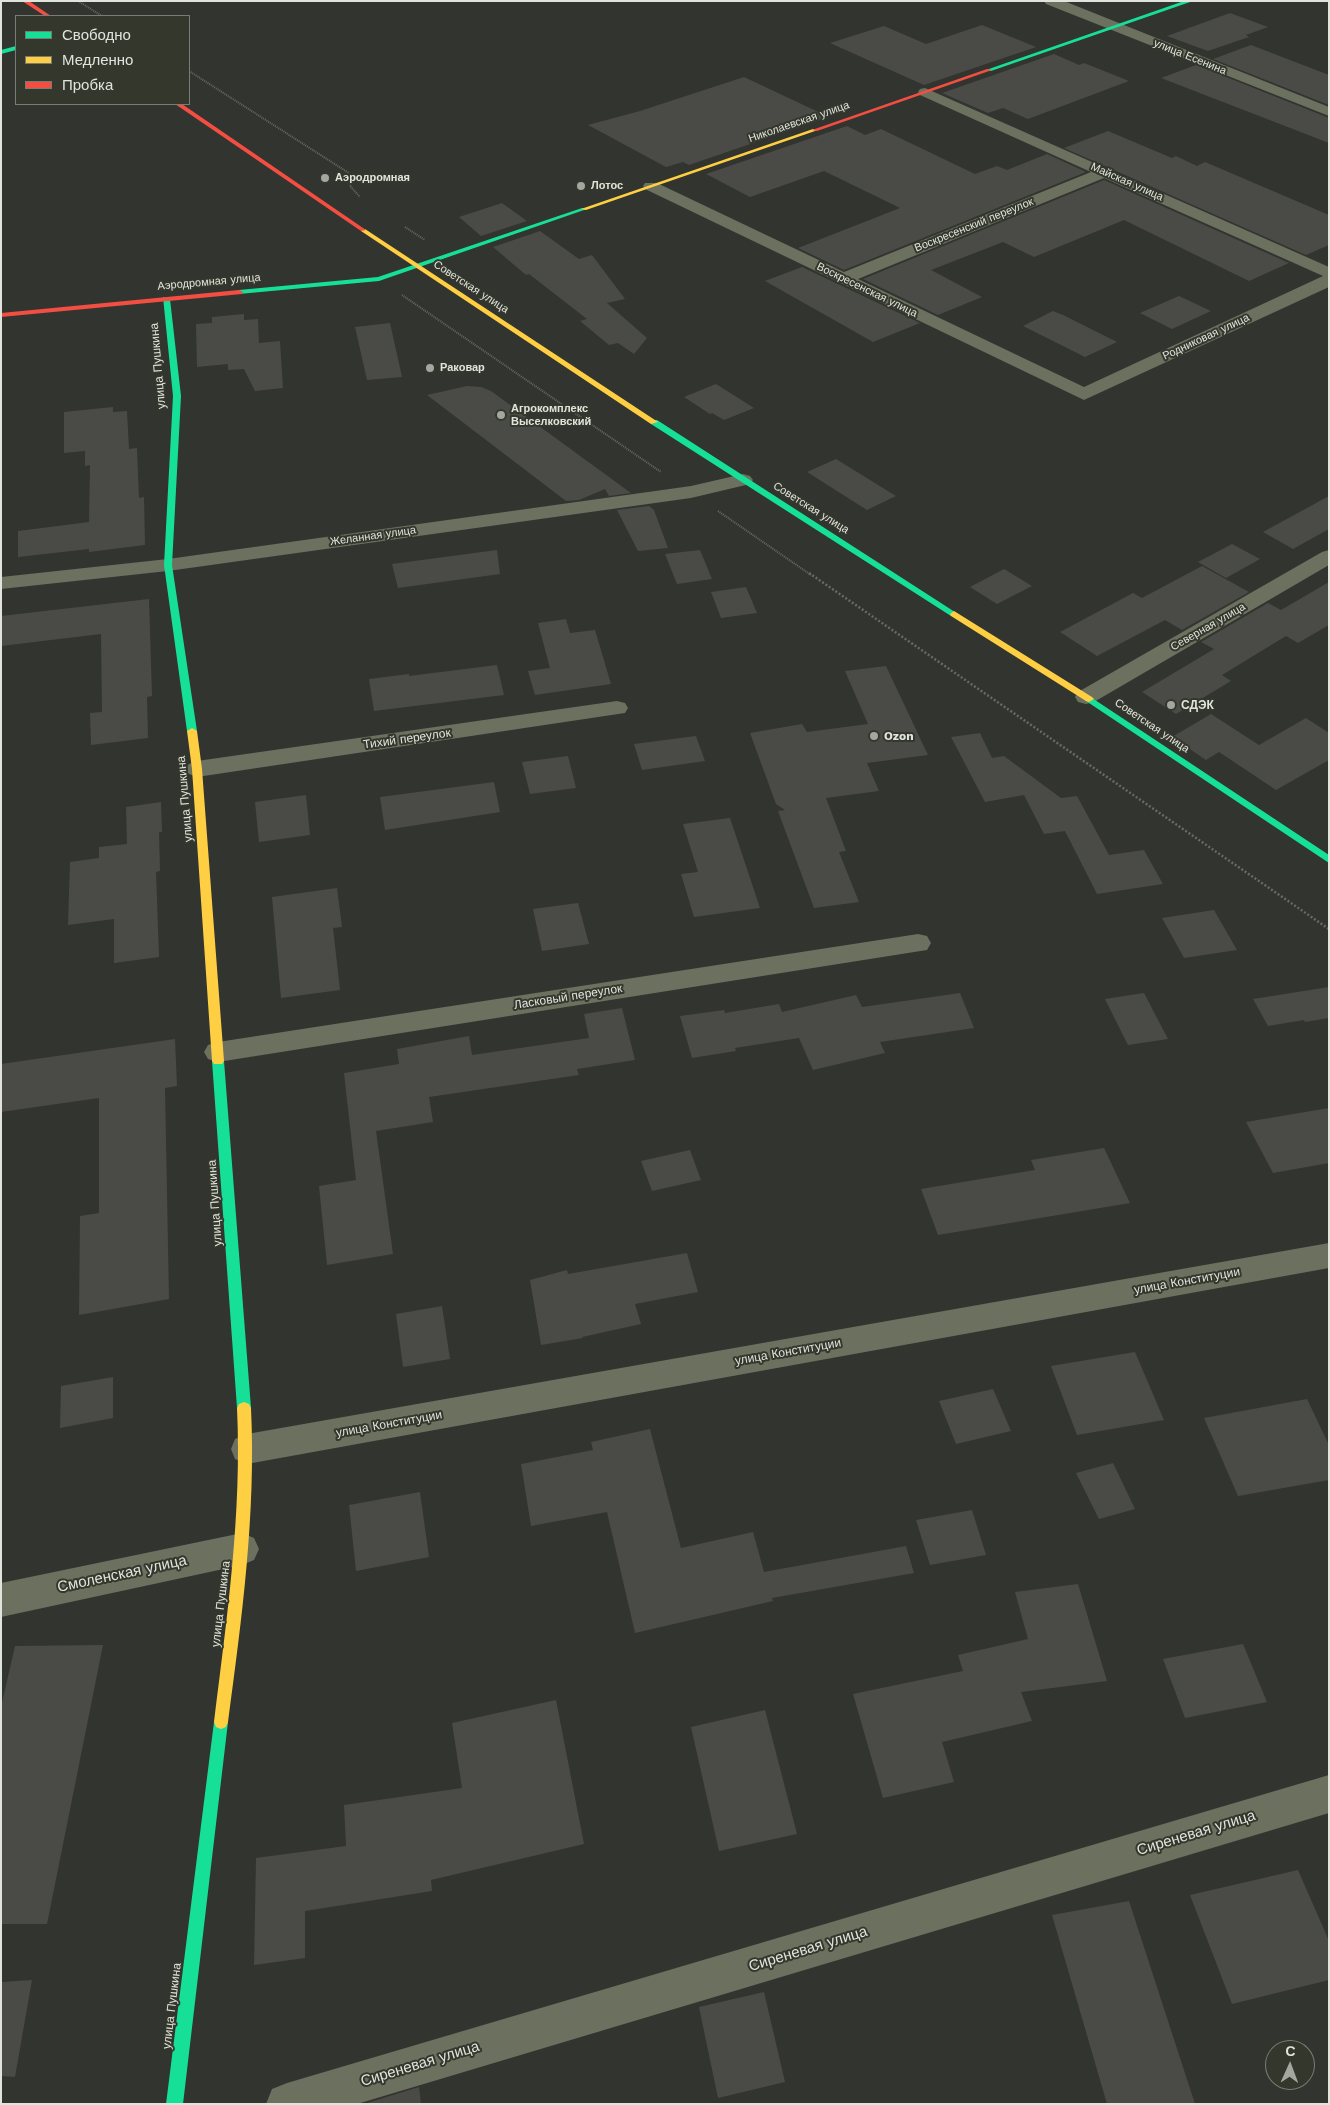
<!DOCTYPE html>
<meta charset="utf-8">
<style>
body{margin:0}
#map{position:relative;width:1330px;height:2105px;overflow:hidden;background:#32342f;font-family:"Work Sans",sans-serif}
canvas{display:block}
.frame{position:absolute;inset:0;border:2px solid #e1e4dd;pointer-events:none}
.legend{position:absolute;left:15px;top:15px;width:175px;height:90px;box-sizing:border-box;background:#33372c;border:1px solid #797c73;margin:0;padding:6px 9px;list-style:none;font-size:15px;color:#e1e4dd}
.legend li{display:flex;align-items:center;gap:10px;height:25px}
.legend b{width:25px;border:1px solid #797c73}
.north{position:absolute;left:1265px;top:2040px;width:50px;height:50px;box-sizing:border-box;background:#33372c;border:1px solid #797c73;border-radius:50%;rotate:2deg;font-size:14px;font-weight:700;line-height:20px;text-align:center;color:#e1e4dd}
.north::after{content:'';display:block;margin:auto;width:18px;height:22px;background:#a4a6a0;clip-path:polygon(50% 0,100% 100%,50% 72%,0 100%)}
</style>
<div id="map">
<canvas width="1330" height="2105"></canvas>
<div class="frame"></div>
<ul class="legend">
<li><b style="height:6px;background:#16e098"></b>Свободно</li>
<li><b style="height:6px;background:#ffcf43"></b>Медленно</li>
<li><b style="height:6px;background:#f24e42"></b>Пробка</li>
</ul>
<div class="north">С</div>
</div>
<script>
const ctx = document.querySelector('canvas').getContext('2d');
ctx.lineJoin = 'round';
function fillPath(path, color) { ctx.fillStyle = color; ctx.fill(path, 'evenodd'); }
function stroke(path, color, width, dash) { ctx.strokeStyle = color; ctx.lineWidth = width; ctx.lineCap = dash ? 'butt' : 'round'; ctx.setLineDash(dash || []); ctx.stroke(path); }
function write(font, color, halo, rows, align = 'center') {
  ctx.font = font + ' "Work Sans",sans-serif'; ctx.lineWidth = 4; ctx.setLineDash([]); ctx.textBaseline = 'middle'; ctx.strokeStyle = halo; ctx.fillStyle = color; for (const [text, x, y, turn = 0] of rows) {
    ctx.save(); ctx.translate(x, y); ctx.rotate((+turn || 0) * Math.PI / 180); ctx.textAlign = isNaN(turn) ? turn : align; if (halo) ctx.strokeText(text, 0, 0); ctx.fillText(text, 0, 0); ctx.restore();
  }
}
fillPath(new Path2D(`
 M1230,13L1268,27L1246,35L1249,37L1208,51L1167,36Z
 M982,25L1036,47L924,85L830,43L884,26L926,44Z
 M1251,45L1329,75V105L1213,59Z
 M1054,54L1079,65L1084,63L1129,81L1028,119L1003,108L988,113L942,93Z
 M1196,65L1329,118V143L1161,78Z
 M744,77L829,117L689,165L683,162L666,167L588,125L640,111Z
 M847,126L865,135L881,129L975,174L997,166L1007,170L1047,154L1086,172L844,270L798,248L900,208L824,171L750,197L706,174Z
 M1108,131L1172,158L1176,156L1197,166L1205,162L1329,215V245L1306,255L1064,148Z
 M1104,180L1289,263L1249,281L1124,220L1034,257L1003,242L931,270L982,297L938,315L863,279Z
 M502,203L527,221L481,236L459,217Z
 M540,231L579,259L592,255L625,299L607,303L647,338L634,354L618,343L609,345L580,321L587,319L529,274L526,275L493,247Z
 M802,267L920,323L873,342L765,281Z
 M1179,296L1211,311L1172,329L1140,313Z
 M1053,311L1063,315L1117,342L1085,357L1023,326Z
 M244,314V320L258,319L259,343L280,341L283,388L255,391L244,369L228,370V364L197,367L196,324L212,323V317Z
 M390,323L402,377L367,380L355,327Z
 M716,384L754,408L724,420L712,413L710,414L684,397Z
 M467,386L481,387L491,391L631,493L609,496L605,489L579,500L566,501L427,395Z
 M113,407V412L127,411L129,449L137,448L139,498L144,497L145,545L89,552V549L18,557V531L89,522L90,465L85,466V451L64,453V412Z
 M836,459L896,496L867,510L807,472Z
 M1329,496V529L1293,549L1263,532Z
 M649,506L654,510L668,548L638,551L617,510Z
 M1232,544L1260,559L1226,578L1198,562Z
 M497,550L500,574L398,588L392,564Z
 M700,550L712,579L677,584L665,554Z
 M1202,566L1249,592L1182,630L1165,620L1097,656L1060,632L1133,593L1142,598Z
 M1004,569L1032,586L997,604L970,587Z
 M1329,582V625L1298,643L1286,636L1222,675L1231,681L1176,714L1142,692L1214,649L1201,642L1268,603L1281,610Z
 M746,587L757,613L721,618L711,592Z
 M149,599L152,696L147,697L148,738L91,745L90,713L102,712L101,634L1,646V616Z
 M566,619L570,633L595,630L611,684L535,695L528,671L550,668L538,623Z
 M497,665L504,695L374,711L369,679L409,674V676Z
 M886,666L928,755L867,763L879,791L826,798L846,851L839,852L859,902L814,908L778,811L785,810L776,804L750,733L802,724L807,732L868,724L845,671Z
 M1211,714L1259,745L1306,718L1329,733V760L1276,790L1219,752L1206,760L1172,737Z
 M980,733L992,758L1004,756L1061,798L1077,796L1109,855L1144,850L1163,884L1097,894L1065,831L1044,834L1024,795L985,802L951,737Z
 M696,736L705,761L642,770L634,744Z
 M568,756L576,788L530,794L522,762Z
 M494,782L500,812L385,830L380,797Z
 M306,795L310,835L259,842L255,802Z
 M161,802L162,832H159L160,871L156,872L159,957L114,963V919L68,925L70,862L99,858V847L127,844L126,807Z
 M730,818L760,908L694,917L681,874L698,872L683,824Z
 M337,888L342,927L333,928L340,990L281,998L272,897Z
 M578,903L589,944L542,951L533,909Z
 M1214,910L1237,950L1184,958L1162,918Z
 M1329,987V1018L1305,1022L1304,1020L1268,1026L1253,999Z
 M960,993L974,1028L880,1042L885,1053L813,1070L799,1038L735,1048L736,1051L692,1058L680,1016L724,1010L725,1013L779,1004L782,1012L856,995L862,1007Z
 M1144,993L1168,1039L1128,1045L1105,999Z
 M622,1008L635,1060L577,1069L579,1075L429,1097L433,1122L376,1131L393,1254L327,1265L319,1186L356,1180L344,1073L399,1064L397,1049L469,1036L472,1055L589,1038L584,1014Z
 M175,1039L177,1086L165,1088L169,1299L79,1315L80,1216L99,1213V1098L1,1112V1064Z
 M1329,1108V1163L1273,1173L1246,1122Z
 M1104,1148L1130,1203L938,1235L921,1189L1035,1170L1031,1160Z
 M690,1150L701,1180L652,1191L641,1161Z
 M687,1253L698,1292L635,1304L641,1324L582,1337L583,1338L541,1345L530,1280L567,1270L568,1274Z
 M442,1306L450,1359L403,1367L396,1314Z
 M1135,1352L1164,1420L1077,1435L1051,1366Z
 M113,1377V1418L60,1428L61,1386Z
 M993,1389L1011,1431L956,1444L939,1401Z
 M1307,1399L1329,1445V1480L1238,1496L1204,1418Z
 M650,1429L681,1548L753,1532L764,1572L906,1546L914,1573L772,1598L773,1601L635,1633L607,1512L531,1526L521,1464L593,1450L591,1442Z
 M1113,1463L1135,1509L1099,1519L1076,1473Z
 M420,1492L429,1557L356,1571L349,1505Z
 M972,1510L986,1555L930,1565L916,1520Z
 M1078,1584L1107,1681L1021,1692L1032,1721L942,1742L954,1782L883,1798L853,1694L963,1671L958,1655L1028,1639L1015,1592Z
 M1243,1644L1267,1702L1185,1718L1163,1659Z
 M103,1645L47,1924H1V1707L15,1646Z
 M556,1700L584,1844L431,1880L432,1891L305,1911V1958L254,1965L256,1858L346,1846L344,1805L462,1788L452,1723Z
 M765,1710L797,1834L719,1851L691,1727Z
 M1298,1870L1329,1941V1980L1232,2004L1190,1895Z
 M1129,1901L1195,2104H1107L1052,1915Z
 M32,1980L15,2077L1,2076V1982Z
 M764,1992L785,2082L718,2098L699,2007Z
 M419,2087L421,2104H364Z`), '#4a4b47');
stroke(new Path2D(`
 M78,1L102,16
 M189,71L355,177L350,186L360,197
 M405,227L425,240
 M402,295L661,472
 M718,511L811,575`), '#686b60', 2, [1, 1]);
stroke(new Path2D(`
 M809,573L1329,929`), '#686b60', 2.5, [2, 2]);
fillPath(new Path2D(`
 M1044,1H1064L1329,107V116L1046,4Z
 M925,88L1329,267V287L1084,400L645,189L643,186L645,183H657L844,272L1091,172L920,95L918,92L920,89ZM1104,178L1323,276L1084,387L858,279Z
 M743,474L750,476L753,480L750,484L691,498L168,571L1,589V577L168,559L691,486Z
 M1329,550V565L1094,702L1086,704L1078,702L1075,697L1078,692L1322,552Z
 M617,701L625,703L628,708L625,713L197,777L189,774L185,769L189,764L197,761Z
 M918,934L927,936L931,943L927,950L218,1062L208,1059L204,1052L208,1045L218,1042Z
 M1329,1243V1268L247,1464L235,1459L231,1449L235,1439L247,1434Z
 M242,1533L254,1538L259,1549L254,1560L242,1565L1,1617V1583Z
 M1329,1775V1813L357,2104H266L272,2089L287,2083Z`), '#6b705f');
fillPath(new Path2D(`
 M1184,1H1193L991,71L986,70Z
 M16,46V50L1,54V50Z
 M582,208L587,209L379,281L239,294L235,292L239,290L378,277Z
 M163,297L170,299L181,396L172,565L197,731L192,734L187,731L164,565L173,396Z
 M651,420H657L958,614L957,616H951L651,424Z
 M1089,696L1329,855V863L1086,701L1084,699Z
 M218,1057L222,1058L224,1061L251,1408L249,1412L244,1414L239,1412L237,1408L212,1061L214,1058Z
 M221,1715L226,1717L228,1722L183,2104H166L214,1722L216,1717Z`), '#16e098');
fillPath(new Path2D(`
 M813,129L818,130L586,210L581,209Z
 M361,229H365L658,422L651,424L361,231Z
 M954,611L1092,697L1094,699L1089,702L1086,701L951,616L950,614Z
 M192,728L197,731L202,769L224,1061L222,1064H214L212,1061L192,769L187,731Z
 M244,1402L249,1404L251,1408C256,1514 242,1617 228,1722L226,1727L221,1729L216,1727L214,1722C227,1617 242,1514 237,1408L239,1404Z`), '#ffcf43');
fillPath(new Path2D(`
 M22,1H29L51,16H45Z
 M987,69L992,70L817,131L812,130Z
 M175,104H182L366,230L361,231Z
 M239,290L243,292L242,294L1,317V313Z`), '#f24e42');
for (const [x, y, r, color] of [
 [325,178,5,"#a4a6a0"],
 [581,186,5,"#a4a6a0"],
 [430,368,5,"#a4a6a0"],
 [501,415,5,"#a4a6a0"],
 [1171,705,5,"#a4a6a0"],
 [874,736,5,"#a4a6a0"]
]) { const dot = new Path2D(); dot.arc(x, y, r, 0, 2 * Math.PI); ctx.fillStyle = color; ctx.fill(dot); stroke(dot, '#33372c', 2); }
write('11px', '#e1e4dd', '#33372c', [
 ["улица Есенина",1190,57,22],
 ["Николаевская улица",799,122,-19],
 ["Майская улица",1127,182,24],
 ["Воскресенский переулок",974,225,-22],
 ["Аэродромная улица",209,282,-5],
 ["Советская улица",471,287,33],
 ["Воскресенская улица",867,290,26],
 ["Родниковая улица",1206,337,-25],
 ["Советская улица",811,508,32],
 ["Желанная улица",373,536,-8],
 ["Северная улица",1208,627,-30],
 ["Советская улица",1152,726,34]
]);
write('bold 11px', '#e1e4dd', '#33372c', [
 ["Аэродромная",335,178],
 ["Лотос",591,186],
 ["Раковар",440,368],
 ["Агрокомплекс",511,409],
 ["Выселковский",511,422]
], 'left');
write('12px', '#e1e4dd', '#33372c', [
 ["улица Пушкина",158,366,-95],
 ["Тихий переулок",407,739,-8],
 ["улица Пушкина",185,799,-95],
 ["Ласковый переулок",568,997,-9],
 ["улица Пушкина",215,1203,-94],
 ["улица Конституции",1187,1281,-10],
 ["улица Конституции",788,1352,-10],
 ["улица Конституции",389,1424,-10],
 ["улица Пушкина",221,1604,-83],
 ["улица Пушкина",172,2006,-83]
]);
write('bold 12px', '#e1e4dd', '#33372c', [
 ["СДЭК",1181,705],
 ["Ozon",884,736]
], 'left');
write('15px', '#e1e4dd', '#33372c', [
 ["Смоленская улица",122,1574,-12],
 ["Сиреневая улица",1196,1833,-17],
 ["Сиреневая улица",808,1949,-17],
 ["Сиреневая улица",420,2064,-17]
]);
</script>
